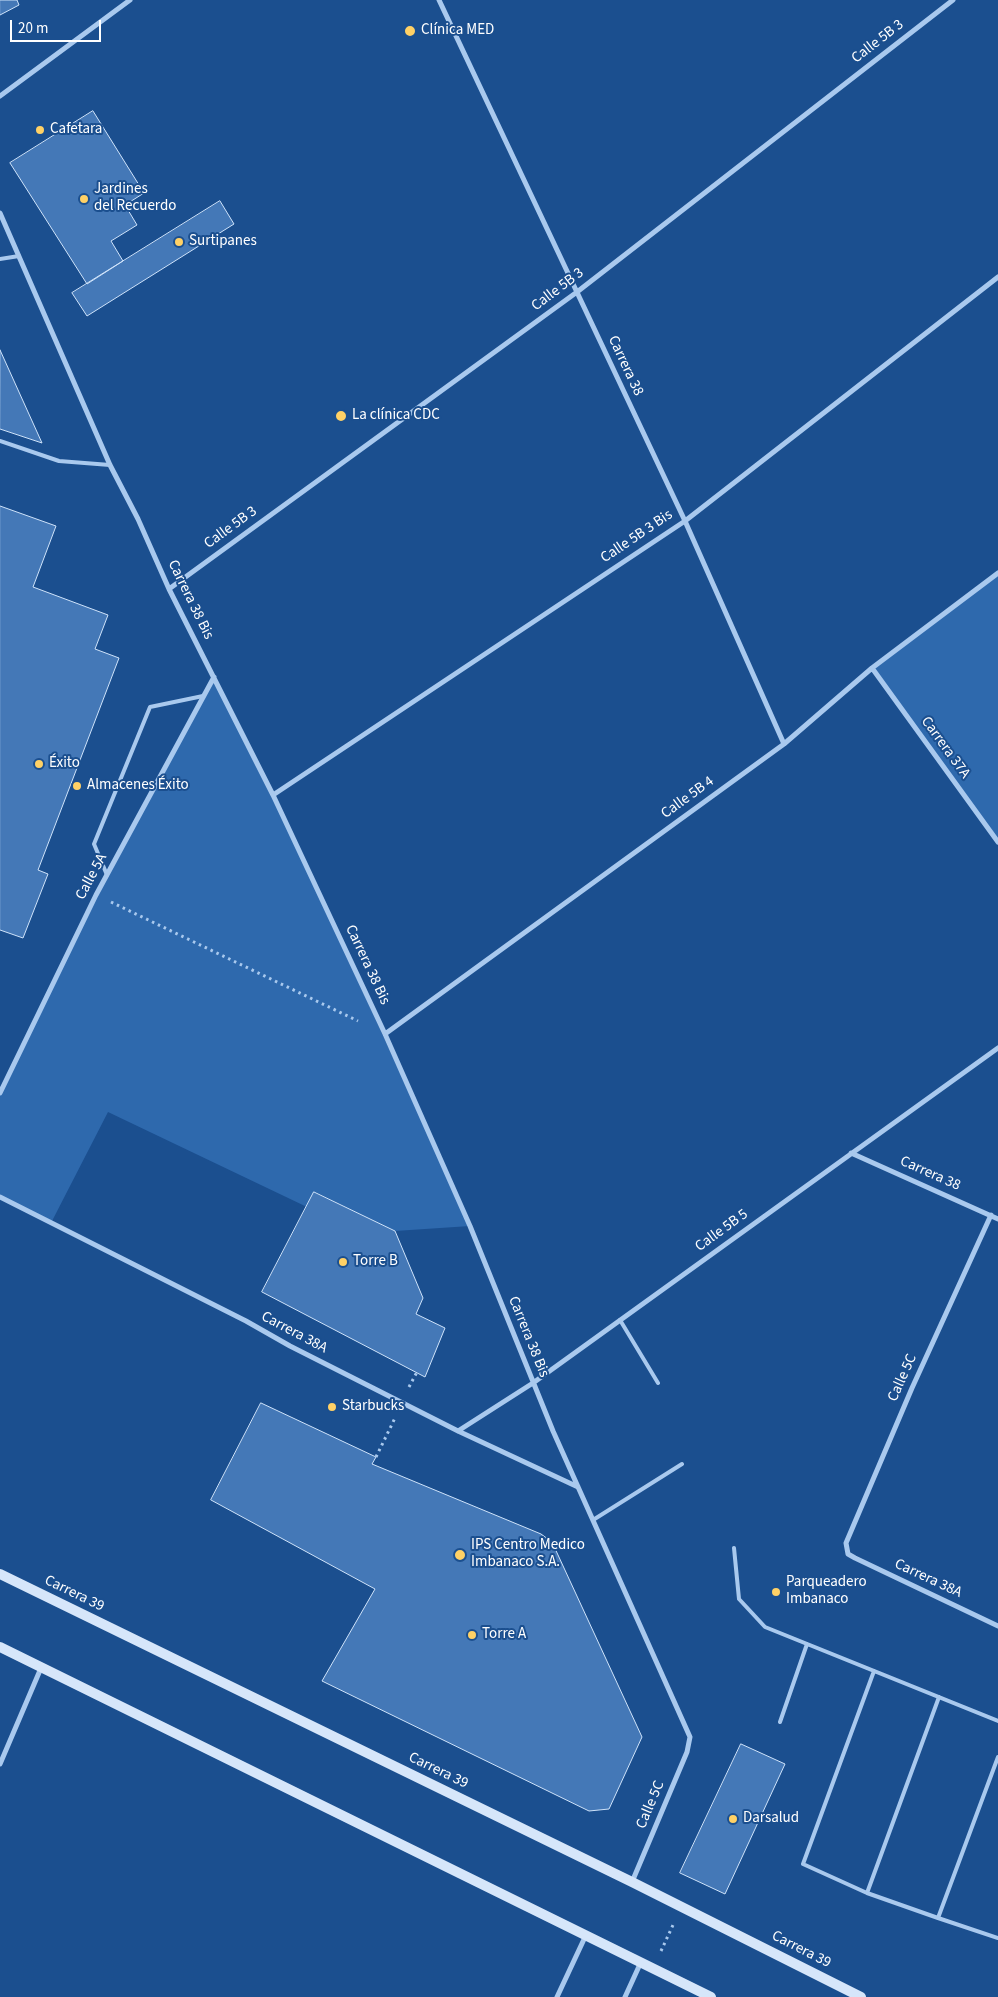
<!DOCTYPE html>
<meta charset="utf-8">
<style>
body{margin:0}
#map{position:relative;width:998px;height:1997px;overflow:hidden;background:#1b4f8f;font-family:"Source Sans 3",sans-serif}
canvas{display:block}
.scale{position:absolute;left:10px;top:20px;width:91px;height:22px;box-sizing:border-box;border:2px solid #fff;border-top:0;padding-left:6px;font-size:15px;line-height:18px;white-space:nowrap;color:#fff;-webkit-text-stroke:4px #1b4f8f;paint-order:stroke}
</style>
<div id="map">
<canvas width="998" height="1997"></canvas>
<div class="scale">20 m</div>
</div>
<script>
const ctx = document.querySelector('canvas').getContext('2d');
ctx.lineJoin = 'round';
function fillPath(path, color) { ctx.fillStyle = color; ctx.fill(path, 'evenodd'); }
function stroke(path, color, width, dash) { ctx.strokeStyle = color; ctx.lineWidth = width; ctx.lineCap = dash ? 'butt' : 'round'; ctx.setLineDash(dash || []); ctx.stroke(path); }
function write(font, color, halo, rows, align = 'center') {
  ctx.font = font + ' "Source Sans 3",sans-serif'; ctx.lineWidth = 4; ctx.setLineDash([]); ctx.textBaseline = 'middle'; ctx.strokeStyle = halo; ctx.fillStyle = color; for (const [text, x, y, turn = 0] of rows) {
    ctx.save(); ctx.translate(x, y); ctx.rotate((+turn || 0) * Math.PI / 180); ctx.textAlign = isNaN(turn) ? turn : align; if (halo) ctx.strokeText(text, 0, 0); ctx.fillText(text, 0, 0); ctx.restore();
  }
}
fillPath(new Path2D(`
 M998,573V842L872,668Z
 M214,677L273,795L470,1226L395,1231L315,1192L307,1207L108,1112L51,1223L0,1197V1086L3,1087L96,895Z`), '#2e69ad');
const building = new Path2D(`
 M0,0H17L19,5L0,15Z
 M93,111L144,193L125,205L137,225L111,241L123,261L87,284L10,163Z
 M220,201L234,224L87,316L72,293Z
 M0,350L42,443L0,429Z
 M0,506L56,526L33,587L108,615L95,649L119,658L38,870L48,874L23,938L0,930Z
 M314,1192L395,1231L423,1298L416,1314L445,1328L425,1377L262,1292Z
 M261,1403L376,1457L372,1464L541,1534L552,1542L642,1737L609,1809L589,1811L322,1681L375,1589L211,1500Z
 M741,1744L785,1764L725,1894L680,1873Z`);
fillPath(building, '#4478b7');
stroke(building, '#cfe3fa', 1);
stroke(new Path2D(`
 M111,902L358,1021
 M409,1387L417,1372
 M376,1457L395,1418
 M661,1951L673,1925`), '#a9c9ee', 3, [2.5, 4]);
stroke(new Path2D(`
 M0,259L19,256
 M0,441L59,461L110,465
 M107,875L94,844L150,707L203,696
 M620,1320L658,1383
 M593,1520L682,1464
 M734,1548L739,1599L765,1627L998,1721
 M780,1722L807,1644
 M998,1757L938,1918L998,1938
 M867,1893L803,1864L874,1671
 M938,1918L867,1893L939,1697`), '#a9c9ee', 4);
stroke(new Path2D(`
 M439,0L685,521L784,744
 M0,96L130,0
 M0,213L110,465L138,519L169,589L273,795L385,1034L470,1226L553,1431L690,1737L687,1752L632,1882
 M169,589L577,292L953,0
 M872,668L998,842
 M273,795L685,521L998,277
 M385,1034L784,744L872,668L998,573
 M0,1093L96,895L214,677
 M851,1153L998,1219
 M0,1197L246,1321L290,1346L458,1431L578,1487
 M991,1215L912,1388L846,1543L848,1554L855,1558L998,1626
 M458,1431L533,1383L998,1048
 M0,1764L41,1668
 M557,1997L586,1935
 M625,1997L641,1962`), '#a9c9ee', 5);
stroke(new Path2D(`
 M0,1574L632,1882L861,1997
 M0,1647L711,1997`), '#d6e6fa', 10);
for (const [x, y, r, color] of [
 [410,31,6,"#ffd166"],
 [40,130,5,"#ffd166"],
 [84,199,5,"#ffd166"],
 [179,242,5,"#ffd166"],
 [341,416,6,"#ffd166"],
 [39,764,5,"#ffd166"],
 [77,786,5,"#ffd166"],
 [343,1262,5,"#ffd166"],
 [332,1407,5,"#ffd166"],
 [460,1555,6,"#ffd166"],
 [776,1592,5,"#ffd166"],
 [472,1635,5,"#ffd166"],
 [733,1819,5,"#ffd166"]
]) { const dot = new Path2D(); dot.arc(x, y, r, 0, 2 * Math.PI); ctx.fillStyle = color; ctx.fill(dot); stroke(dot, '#1b4f8f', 2); }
write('15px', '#fff', '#1b4f8f', [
 ["Clínica MED",421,31],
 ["Cafetara",50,130],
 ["Jardines",94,190],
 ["del Recuerdo",94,207],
 ["Surtipanes",189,242],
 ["La clínica CDC",352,416],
 ["Éxito",49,764],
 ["Almacenes Éxito",87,786],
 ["Torre B",353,1262],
 ["Starbucks",342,1407],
 ["IPS Centro Medico",471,1546],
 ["Imbanaco S.A.",471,1563],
 ["Parqueadero",786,1583],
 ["Imbanaco",786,1600],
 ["Torre A",482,1635],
 ["Darsalud",743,1819]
], 'left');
write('15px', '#fff', '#1b4f8f', [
 ["Calle 5B 3",878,42,-38],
 ["Calle 5B 3",558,290,-37],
 ["Carrera 38",625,366,65],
 ["Calle 5B 3",231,528,-36],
 ["Calle 5B 3 Bis",637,537,-34],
 ["Carrera 38 Bis",190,600,64],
 ["Carrera 37A",945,748,54],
 ["Calle 5B 4",688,798,-36],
 ["Calle 5A",92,877,-62],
 ["Carrera 38 Bis",367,965,65],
 ["Carrera 38",930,1174,24],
 ["Calle 5B 5",722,1231,-36],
 ["Carrera 38A",294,1333,28],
 ["Carrera 38 Bis",528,1337,68],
 ["Calle 5C",903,1378,-66],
 ["Carrera 38A",928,1579,25],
 ["Carrera 39",74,1594,26],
 ["Carrera 39",438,1771,26],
 ["Calle 5C",651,1805,-67],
 ["Carrera 39",801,1950,27]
]);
</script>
